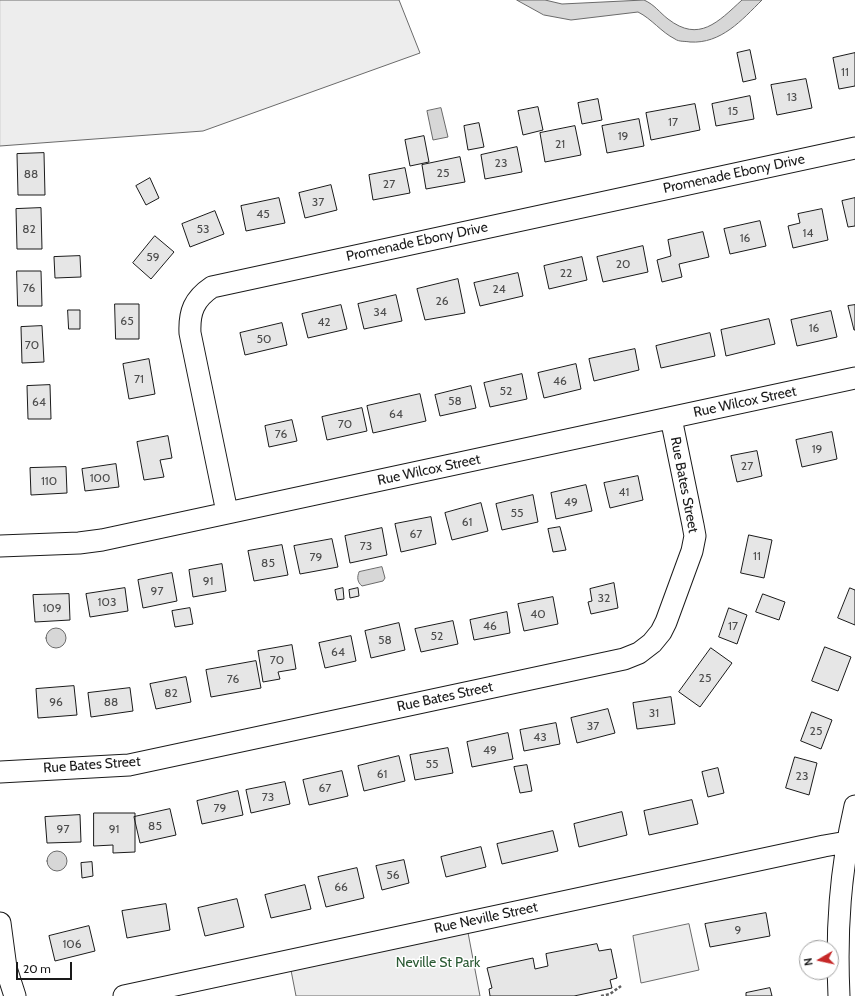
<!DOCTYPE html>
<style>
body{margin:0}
#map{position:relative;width:855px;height:996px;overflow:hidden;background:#fff;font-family:Cabin,sans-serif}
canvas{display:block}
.north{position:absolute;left:799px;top:940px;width:40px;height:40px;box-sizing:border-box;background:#fff;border:1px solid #a3a3a3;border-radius:50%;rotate:261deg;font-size:11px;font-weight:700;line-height:16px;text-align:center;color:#1a1a1a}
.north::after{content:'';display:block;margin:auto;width:14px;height:18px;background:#c62828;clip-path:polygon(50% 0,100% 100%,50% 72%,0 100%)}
.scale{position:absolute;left:16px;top:962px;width:56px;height:18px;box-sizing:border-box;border:2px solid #1a1a1a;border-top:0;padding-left:5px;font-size:12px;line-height:14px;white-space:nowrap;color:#1a1a1a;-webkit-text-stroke:3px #fff;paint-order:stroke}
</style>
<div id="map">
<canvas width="855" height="996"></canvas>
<div class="north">N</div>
<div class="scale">20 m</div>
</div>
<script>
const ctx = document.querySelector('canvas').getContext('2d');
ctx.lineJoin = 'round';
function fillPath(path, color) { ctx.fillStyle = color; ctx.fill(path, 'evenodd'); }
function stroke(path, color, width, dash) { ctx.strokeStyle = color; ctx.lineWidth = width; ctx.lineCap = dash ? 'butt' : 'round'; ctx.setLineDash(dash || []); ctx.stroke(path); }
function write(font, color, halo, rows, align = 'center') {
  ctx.font = font + ' Cabin,sans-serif'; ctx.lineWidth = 3; ctx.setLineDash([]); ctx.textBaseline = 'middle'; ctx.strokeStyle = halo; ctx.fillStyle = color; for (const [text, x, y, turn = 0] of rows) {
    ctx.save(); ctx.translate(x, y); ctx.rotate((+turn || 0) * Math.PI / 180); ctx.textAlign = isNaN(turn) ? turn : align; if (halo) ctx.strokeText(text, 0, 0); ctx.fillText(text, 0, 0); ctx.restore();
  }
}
const built = new Path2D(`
 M0,0H399L420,53L203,131L0,146Z
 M466,922L480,996H296L289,960Z
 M689,924L699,970L641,983L633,936Z`);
fillPath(built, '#ededed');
stroke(built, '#6a6a6a', 1);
const water = new Path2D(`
 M517,0H545L562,4L644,0C655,5 659,12 668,19C699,43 718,22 742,0H762C742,20 721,44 690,42C685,41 679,42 675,39C661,32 652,19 638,12L571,20L544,15Z
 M441,108L448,137L433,140L427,111Z
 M382,567L385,578L383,581L362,586C357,582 357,577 359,572Z
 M46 638a10 10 0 1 1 20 0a10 10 0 1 1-20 0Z
 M47 861a10 10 0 1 1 20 0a10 10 0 1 1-20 0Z`);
fillPath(water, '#d7d7d7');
stroke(water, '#6a6a6a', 1);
const building = new Path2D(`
 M750,50L756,79L743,82L737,53Z
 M855,53V86L839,89L833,58Z
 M806,79L812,108L777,115L771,85Z
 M750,96L754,119L716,126L712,104Z
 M598,99L602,120L582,124L578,103Z
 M695,104L700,130L651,140L646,113Z
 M538,107L543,130L523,135L518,111Z
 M639,119L644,146L607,153L602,126Z
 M479,123L484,147L468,150L464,126Z
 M575,126L581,155L545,162L540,133Z
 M424,136L429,162L410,166L405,140Z
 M517,147L522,172L485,179L481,155Z
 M44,153L45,195H18L17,154Z
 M460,157L465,182L426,189L422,165Z
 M405,168L410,193L373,200L369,175Z
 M150,178L159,198L146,205L136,186Z
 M331,185L337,210L305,218L299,193Z
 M279,198L285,223L246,231L241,206Z
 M855,198V226L848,227L842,201Z
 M41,208L42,249H17L16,209Z
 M822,209L828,240L793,248L788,226L800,223L798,214Z
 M215,211L224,234L190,247L182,224Z
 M760,221L766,246L730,254L724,229Z
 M703,232L709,257L679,264L682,277L662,282L657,260L671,256L668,240Z
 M155,236L174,252L151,279L133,263Z
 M643,246L648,272L603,282L597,257Z
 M80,256L81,277L55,278L54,257Z
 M582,257L587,280L549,289L544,266Z
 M17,271H41L42,306H18Z
 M518,273L523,296L480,306L474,283Z
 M458,279L465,313L425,320L417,289Z
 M396,295L402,321L364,329L358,304Z
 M115,304H139V339H116Z
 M341,305L347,329L308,338L302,314Z
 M855,305V330H854L848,306Z
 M68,310H80V329H69Z
 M831,311L837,337L797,346L791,320Z
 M769,319L775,344L726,356L721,330Z
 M282,323L287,345L245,355L240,333Z
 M42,326L44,362L22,363L21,327Z
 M710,333L715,356L661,368L656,346Z
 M635,349L639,370L594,381L589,359Z
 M149,359L155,394L129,399L123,364Z
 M576,364L581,389L544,398L538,373Z
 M522,374L527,399L490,407L484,383Z
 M50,385L51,419H28L27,386Z
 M471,386L476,408L440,416L435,395Z
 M420,394L426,421L373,433L367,406Z
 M362,408L367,431L327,440L322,417Z
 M292,420L297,441L269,447L265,426Z
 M832,432L837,459L802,467L796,440Z
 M168,436L172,458L160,460L164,477L144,480L137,442Z
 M757,451L762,476L737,482L731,456Z
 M116,464L119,487L85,491L82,469Z
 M66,467L67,493L31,495L30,468Z
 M638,476L643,500L610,508L604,483Z
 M586,485L592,511L556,519L551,493Z
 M533,495L538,522L502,530L496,504Z
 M481,503L488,531L452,540L445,513Z
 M431,517L436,544L401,552L395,524Z
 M560,527L566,550L553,552L548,529Z
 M382,528L387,555L350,563L345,536Z
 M749,535L772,540L764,578L741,573Z
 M332,539L338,567L300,574L294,546Z
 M282,545L288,575L254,581L248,551Z
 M222,564L226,591L193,597L189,570Z
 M172,573L177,601L143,608L138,580Z
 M614,583L618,608L591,614L588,602L592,601L590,589Z
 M125,588L128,611L90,617L86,594Z
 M343,588L344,599L337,600L335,590Z
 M358,588L359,596L350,598L349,590Z
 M850,588L855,590V625L838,618Z
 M69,594L70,620L35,622L33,595Z
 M763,594L785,602L779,620L756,612Z
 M553,597L558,624L524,631L518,604Z
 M190,608L193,624L175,627L172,611Z
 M729,608L747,615L737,644L719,637Z
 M507,612L510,633L474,640L470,620Z
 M453,621L458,644L421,652L415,629Z
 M399,623L405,650L371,658L365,631Z
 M351,636L356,661L325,668L319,643Z
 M292,645L296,669L278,672L280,679L263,682L258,651Z
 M825,647L851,657L838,691L812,681Z
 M711,648L732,663L700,707L679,692Z
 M256,661L261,688L211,697L206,670Z
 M186,677L191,702L156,709L150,684Z
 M74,686L77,715L38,718L36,689Z
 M130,688L133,711L91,717L88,693Z
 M671,697L675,724L637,729L633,703Z
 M608,709L615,733L577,743L571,718Z
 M812,712L832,720L821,749L801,741Z
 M556,723L560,744L524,751L520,730Z
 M508,733L513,759L472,767L467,742Z
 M448,748L453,773L415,780L410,755Z
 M399,756L405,781L364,791L358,766Z
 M795,757L817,763L809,795L786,788Z
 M527,765L532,791L520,793L514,767Z
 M718,768L724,793L708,797L702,772Z
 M342,771L348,796L309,805L303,780Z
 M285,782L290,804L251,813L246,790Z
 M238,791L243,815L202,824L197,801Z
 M692,800L698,824L649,835L644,811Z
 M170,809L176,835L140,843L134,817Z
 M622,812L627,835L579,847L574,824Z
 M94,813H135V852L113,853V845L94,846Z
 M80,815L81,842L47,843L45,817Z
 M553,831L558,851L502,864L497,844Z
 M481,847L486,867L446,877L441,857Z
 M404,860L409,883L382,890L376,866Z
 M92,862L93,876L82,878L81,863Z
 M357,868L364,898L326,907L318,877Z
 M305,885L311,909L271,918L265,895Z
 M237,899L244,927L205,936L198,908Z
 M166,904L170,930L127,938L122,911Z
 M766,913L770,936L710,947L705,924Z
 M89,926L95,951L55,961L49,936Z
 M597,944L599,951L611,949L617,978L610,980L612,988L574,996H490L489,989L492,988L487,968L533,958L535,969L548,966L546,954Z
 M770,988L772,996H746V993Z`);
fillPath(building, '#e6e6e6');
stroke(building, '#1a1a1a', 1);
const minor = new Path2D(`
 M227,512L190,333C189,312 194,299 212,287L855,148
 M0,546L79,543L102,540L855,378
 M0,772L129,765L624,659L639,653L652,643L661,632L666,622L692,551L695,536L693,525L671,418
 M0,923L6,968L15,996
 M124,996L824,846L847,842H855
 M839,996C836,930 840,871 855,806`);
stroke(minor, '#1a1a1a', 23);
stroke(new Path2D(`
 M601,996L610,994L621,986`), '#5f5f5f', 2.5, [3, 2]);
stroke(minor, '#fff', 21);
write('12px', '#4d4d4d', null, [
 ["11",845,72],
 ["13",792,97],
 ["15",733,111],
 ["17",673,122],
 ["19",623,136],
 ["21",560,144],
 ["23",501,163],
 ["25",443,173],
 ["88",31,174],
 ["27",389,184],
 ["37",318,202],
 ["45",263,214],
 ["82",29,229],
 ["53",203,229],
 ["14",808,233],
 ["16",745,238],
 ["59",153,257],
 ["20",623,264],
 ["22",566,273],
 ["76",29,288],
 ["24",499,289],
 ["26",442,301],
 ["34",380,312],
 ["65",127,321],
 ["42",324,322],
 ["16",814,328],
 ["50",264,339],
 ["70",32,345],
 ["71",139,379],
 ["46",560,381],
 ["52",506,391],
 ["58",455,401],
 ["64",39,402],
 ["64",396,414],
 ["70",345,424],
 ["76",281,434],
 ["19",817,449],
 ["27",747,466],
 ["100",100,478],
 ["110",49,481],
 ["41",624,492],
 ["49",571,502],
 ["55",517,513],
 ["61",467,522],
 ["67",416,534],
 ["73",366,546],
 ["11",757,556],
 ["79",316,557],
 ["85",268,563],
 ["91",208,581],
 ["97",157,591],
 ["32",604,598],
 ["103",107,602],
 ["109",52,608],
 ["40",538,614],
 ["46",490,626],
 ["17",733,626],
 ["52",437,636],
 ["58",385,640],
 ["64",338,652],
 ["70",277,660],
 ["25",705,678],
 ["76",233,679],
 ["82",171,693],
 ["96",56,702],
 ["88",111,702],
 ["31",654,713],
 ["37",593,726],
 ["25",816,731],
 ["43",540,737],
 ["49",490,750],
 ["55",432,764],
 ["61",382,774],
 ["23",802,776],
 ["67",325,788],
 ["73",268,797],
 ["79",220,808],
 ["85",155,826],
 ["97",63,829],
 ["91",114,829],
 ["56",393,875],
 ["66",341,887],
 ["9",738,930],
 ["106",72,944]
]);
write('14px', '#1a1a1a', '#fff', [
 ["Promenade Ebony Drive",734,174,-12],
 ["Promenade Ebony Drive",417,242,-12],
 ["Rue Wilcox Street",745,402,-12],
 ["Rue Wilcox Street",429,470,-12],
 ["Rue Bates Street",684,485,79],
 ["Rue Bates Street",445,697,-12],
 ["Rue Bates Street",92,765,-4],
 ["Rue Neville Street",486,918,-12]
]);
write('14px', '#2b5a34', '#fff', [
 ["Neville St Park",438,963]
]);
</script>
